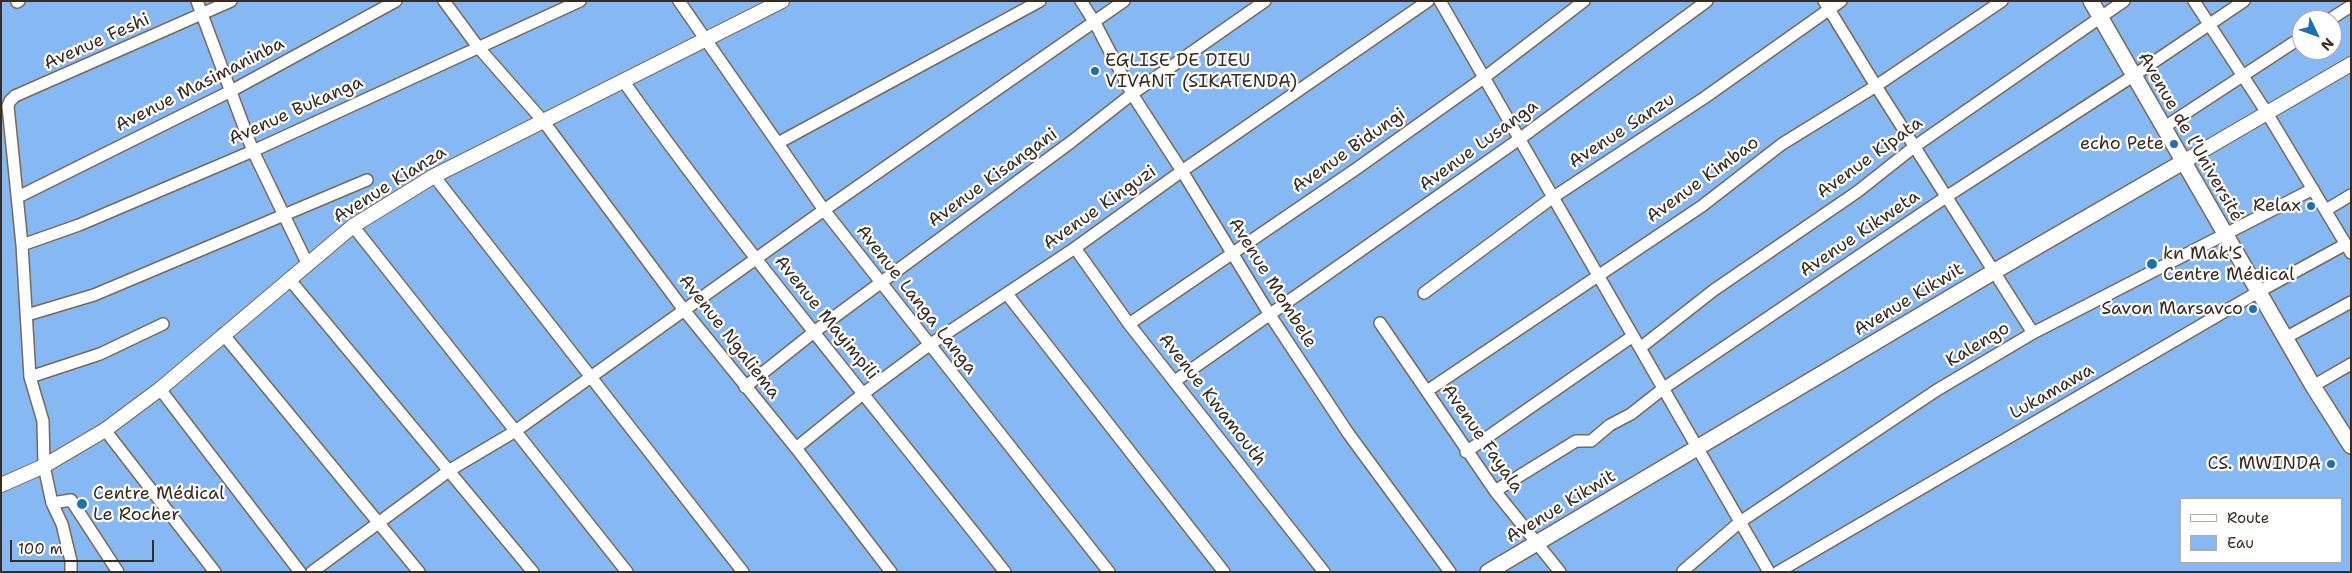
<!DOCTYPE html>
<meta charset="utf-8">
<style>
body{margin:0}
#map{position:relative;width:2352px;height:573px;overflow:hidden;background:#ecddb9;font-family:"Shantell Sans",sans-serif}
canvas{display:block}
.frame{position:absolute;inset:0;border:2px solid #3b2a1e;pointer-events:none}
.legend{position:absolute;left:2180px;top:498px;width:162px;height:65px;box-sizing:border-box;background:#fff;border:1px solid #b1aaa5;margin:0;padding:6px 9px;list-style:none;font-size:15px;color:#3b2a1e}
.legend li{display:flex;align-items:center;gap:10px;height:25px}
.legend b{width:25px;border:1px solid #b1aaa5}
.north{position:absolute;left:2292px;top:10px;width:50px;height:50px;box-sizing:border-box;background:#fff;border:1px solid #b1aaa5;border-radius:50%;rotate:132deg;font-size:14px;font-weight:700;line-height:20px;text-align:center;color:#3b2a1e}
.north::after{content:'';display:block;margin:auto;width:18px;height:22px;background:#1f6fb2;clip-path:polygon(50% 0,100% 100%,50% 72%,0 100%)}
.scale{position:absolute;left:10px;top:540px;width:144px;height:22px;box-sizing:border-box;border:2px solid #3b2a1e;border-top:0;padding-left:6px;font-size:15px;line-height:18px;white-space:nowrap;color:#3b2a1e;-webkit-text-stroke:4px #fff;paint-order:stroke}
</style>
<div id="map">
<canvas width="2352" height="573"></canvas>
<div class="frame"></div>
<ul class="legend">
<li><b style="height:6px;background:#fff"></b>Route</li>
<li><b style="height:14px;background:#86b9f3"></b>Eau</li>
</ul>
<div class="north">N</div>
<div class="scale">100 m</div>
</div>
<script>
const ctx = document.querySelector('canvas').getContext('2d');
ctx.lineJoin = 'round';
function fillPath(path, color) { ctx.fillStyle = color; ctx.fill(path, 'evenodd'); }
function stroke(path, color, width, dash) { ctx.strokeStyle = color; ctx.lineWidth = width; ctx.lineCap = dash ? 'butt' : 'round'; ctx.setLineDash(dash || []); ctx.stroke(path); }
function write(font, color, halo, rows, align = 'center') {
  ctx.font = font + ' "Shantell Sans",sans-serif'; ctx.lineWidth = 4.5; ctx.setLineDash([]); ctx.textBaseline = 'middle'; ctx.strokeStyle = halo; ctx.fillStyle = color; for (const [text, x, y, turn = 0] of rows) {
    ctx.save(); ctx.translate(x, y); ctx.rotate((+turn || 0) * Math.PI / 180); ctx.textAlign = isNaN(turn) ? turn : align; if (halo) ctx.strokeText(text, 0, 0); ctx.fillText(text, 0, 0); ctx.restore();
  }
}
fillPath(new Path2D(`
 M1,1H2351V572H1ZM2302,20H2332V50H2302ZM2181,499H2341V562H2181Z`), '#86b9f3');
const minor = new Path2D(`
 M197,1L253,151L308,265
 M444,1L478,47L544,122L684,310L796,448L891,572
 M679,1L824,210L1109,572
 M1081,1L1095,23L1132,94L1182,171L1270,315L1348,433L1450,572
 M1440,1L1769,572
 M1824,1L1876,86L2033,333
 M2194,1L2267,113L2351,253
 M17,2L19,1
 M2329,20L2351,6
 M624,82C744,251 877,409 1005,572
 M2163,128L2302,37
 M778,143L1040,1
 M434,176L743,572
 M18,197L231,91L396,1
 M2326,210L2351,195
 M353,226L627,572
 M22,245L79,225L253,151L580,1
 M1075,248L1129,324L1324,572
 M290,280L533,572
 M1424,293L1552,198L1704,98L1841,1
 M1007,294L1224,572
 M27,315L94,295L367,180
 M1380,323L1495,491L1560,572
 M1129,324L1356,169L1485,77L1584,1
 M223,334L419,572
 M2285,338L2351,302
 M1640,348L1714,290L1857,192L1914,147L2124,1
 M30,377L100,354L163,324
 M1175,381L1518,140L1707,1
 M2313,386L2351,364
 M745,387L814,332L1071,142L1132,94L1265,1
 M160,389L300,572
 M1427,391L1702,206L1782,144L1876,86L2002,1
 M105,430L215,572
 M796,448L864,393L929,345L1075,248L1182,171L1428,1
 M1466,452L1633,336
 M1495,491L1576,441H1591L1610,425L1631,414L1664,388L1946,197L2133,76L2244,1
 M52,503L71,500L118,572
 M1683,571L1740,522L1937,390L2033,333L2313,189
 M71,572V561L62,524L52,503L44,466L43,421L30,377L22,245L8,106L10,101L15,96L231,1
 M312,572L450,470L514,432L824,210L1124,1
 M1778,572L2258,292L2346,244`);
const tertiary = new Path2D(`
 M2183,162L2351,64
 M1,485L44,466L105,430L160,389L353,226L434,176L782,1`);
const secondary = new Path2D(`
 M2091,1L2313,386L2351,446
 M1488,572L1995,271L2183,162`);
stroke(minor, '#796954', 14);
stroke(tertiary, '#796954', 16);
stroke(secondary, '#796954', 18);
stroke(minor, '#fff', 11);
stroke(tertiary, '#fff', 14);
stroke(secondary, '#fff', 15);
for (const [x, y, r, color] of [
 [1095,71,5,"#1f6fb2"],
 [2174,144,5,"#1f6fb2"],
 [2311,206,5,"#1f6fb2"],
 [2152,264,6,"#1f6fb2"],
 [2253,309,5,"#1f6fb2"],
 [2331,464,5,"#1f6fb2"],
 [82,504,6,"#1f6fb2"]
]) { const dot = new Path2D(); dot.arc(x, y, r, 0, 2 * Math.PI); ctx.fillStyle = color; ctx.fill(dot); stroke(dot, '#fff', 2); }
write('18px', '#3b2a1e', '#fff', [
 ["Avenue Feshi",97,42,-24],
 ["Avenue Masimaninba",200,85,-27],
 ["Avenue Bukanga",296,111,-24],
 ["Avenue Sanzu",1622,131,-33],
 ["Avenue de l’Université",2190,137,60],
 ["Avenue Lusanga",1479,146,-36],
 ["Avenue Bidungi",1349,151,-35],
 ["Avenue Kipata",1870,158,-36],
 ["Avenue Kisangani",993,178,-36],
 ["Avenue Kimbao",1703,180,-36],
 ["Avenue Kianza",390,185,-32],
 ["Avenue Kinguzi",1100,208,-35],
 ["Avenue Kikweta",1860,234,-34],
 ["Avenue Mombele",1272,283,58],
 ["Avenue Langa Langa",916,300,52],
 ["Avenue Kikwit",1909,300,-31],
 ["Avenue Mayimpili",826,318,51],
 ["Avenue Ngaliema",729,337,52],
 ["Kalengo",1978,345,-31],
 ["Lukamawa",2052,392,-30],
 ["Avenue Kwamouth",1212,400,52],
 ["Avenue Fayala",1482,439,55],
 ["Avenue Kikwit",1561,507,-31]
]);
write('18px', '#3b2a1e', '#fff', [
 ["EGLISE DE DIEU",1105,61,"left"],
 ["VIVANT (SIKATENDA)",1105,82,"left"],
 ["echo Pete",2164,144],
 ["Relax",2301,206],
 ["kn Mak'S",2163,254,"left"],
 ["Centre Médical",2163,275,"left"],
 ["Savon Marsavco",2243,309],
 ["CS. MWINDA",2321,464],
 ["Centre Médical",93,494,"left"],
 ["Le Rocher",93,515,"left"]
], 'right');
</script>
